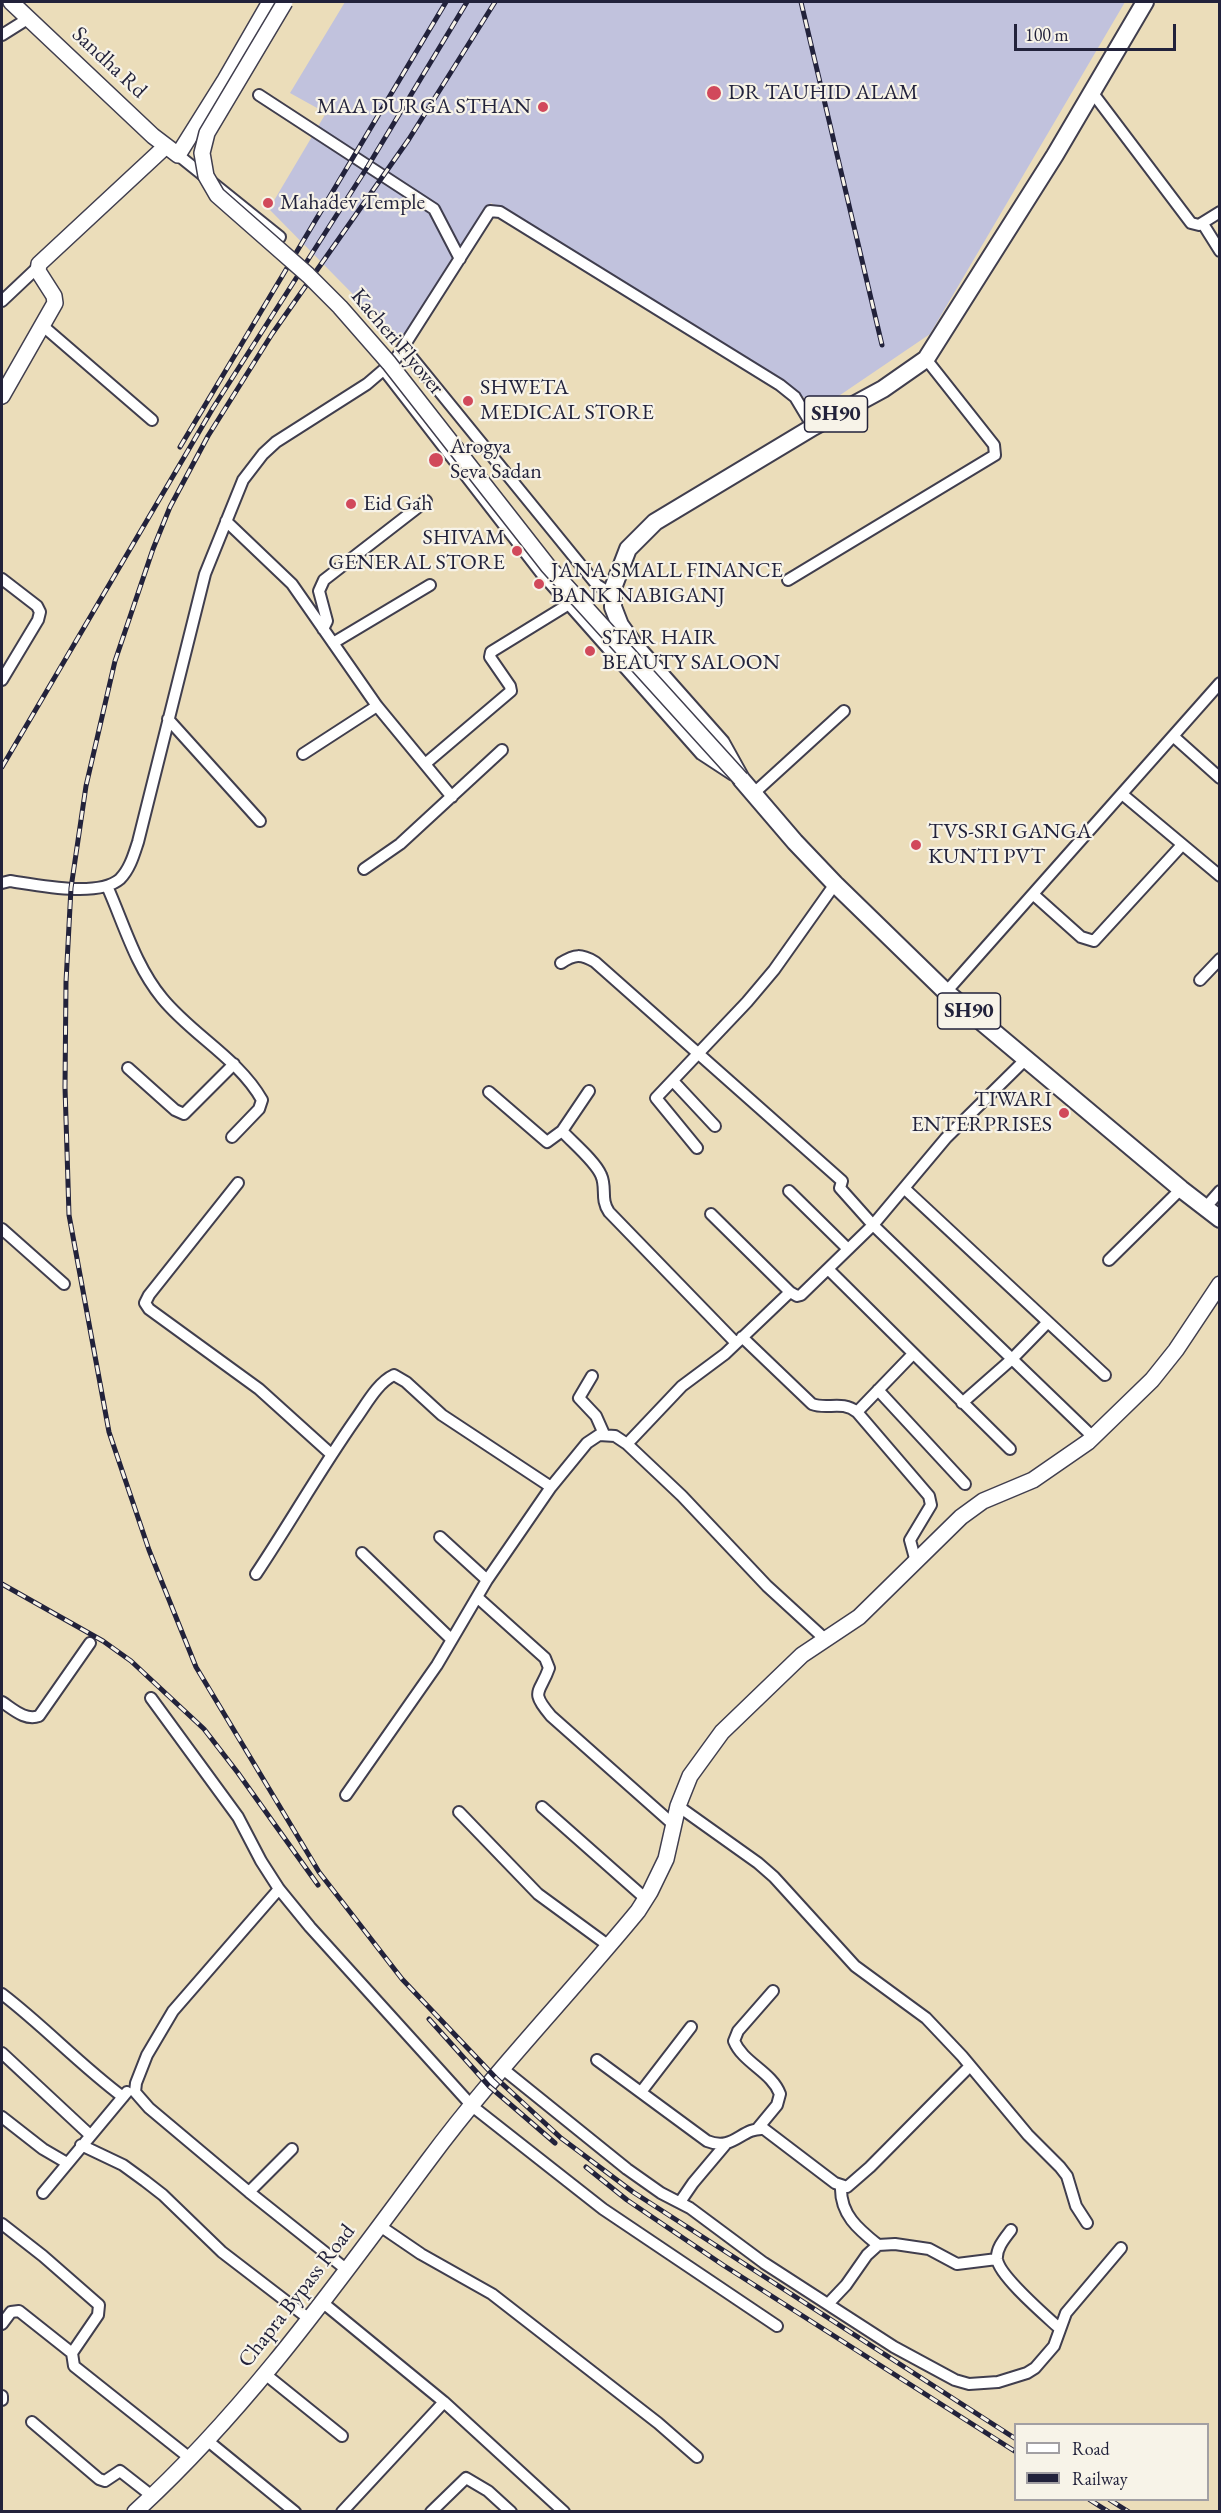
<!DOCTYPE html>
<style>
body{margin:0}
#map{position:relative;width:1221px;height:2513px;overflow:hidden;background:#ebddba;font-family:"EB Garamond",serif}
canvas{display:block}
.frame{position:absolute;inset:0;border:3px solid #22223b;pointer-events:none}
.legend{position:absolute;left:1014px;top:2423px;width:195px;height:78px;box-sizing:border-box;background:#f7f3e8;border:2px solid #a29fa3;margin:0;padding:8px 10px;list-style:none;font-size:18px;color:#22223b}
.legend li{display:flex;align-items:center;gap:12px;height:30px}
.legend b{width:30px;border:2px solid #a29fa3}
.scale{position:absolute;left:1014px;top:24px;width:162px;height:27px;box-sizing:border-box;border:3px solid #22223b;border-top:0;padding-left:8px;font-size:18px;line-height:21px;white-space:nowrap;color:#22223b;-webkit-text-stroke:4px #f7f3e8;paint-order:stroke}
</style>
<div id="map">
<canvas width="1221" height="2513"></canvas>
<div class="frame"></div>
<ul class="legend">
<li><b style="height:8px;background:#fff"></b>Road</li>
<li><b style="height:8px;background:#22223b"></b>Railway</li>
</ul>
<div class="scale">100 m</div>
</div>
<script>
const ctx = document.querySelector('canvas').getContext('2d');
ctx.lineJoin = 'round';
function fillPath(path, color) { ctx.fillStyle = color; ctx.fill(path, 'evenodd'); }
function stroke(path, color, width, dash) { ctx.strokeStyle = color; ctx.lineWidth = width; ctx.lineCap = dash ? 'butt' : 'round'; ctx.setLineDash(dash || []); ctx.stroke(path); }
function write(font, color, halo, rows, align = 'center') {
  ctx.font = font + ' "EB Garamond",serif'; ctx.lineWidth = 4.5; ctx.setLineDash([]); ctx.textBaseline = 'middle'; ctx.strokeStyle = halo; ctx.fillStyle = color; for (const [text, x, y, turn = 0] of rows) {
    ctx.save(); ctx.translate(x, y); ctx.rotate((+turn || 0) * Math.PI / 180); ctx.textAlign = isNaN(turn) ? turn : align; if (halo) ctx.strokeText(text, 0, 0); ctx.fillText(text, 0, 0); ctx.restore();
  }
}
fillPath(new Path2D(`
 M345,2H1125L930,334L821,408L491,203L401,343L269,209L326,113L290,93Z`), '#c1c2dd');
const street = new Path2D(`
 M2,35L29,18
 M1092,92L1191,223L1199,225L1220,212
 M259,95L434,209L460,259
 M178,155L280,237
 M1203,224L1220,251
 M2,301L38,267
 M43,326L152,420
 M404,348L597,585L613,595
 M384,370L541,573L701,754L733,775
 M226,521L292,584L377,706L452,797
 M2,579L37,606L40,612L38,620L2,680
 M788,580L995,455L994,445L926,359
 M323,629L327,621L319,591L324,580L426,501
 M333,643L430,585
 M168,719L260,821
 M1173,736L1220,778
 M303,754L377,706
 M425,764L511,691L510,686L490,657L491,652L569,604
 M754,793L844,711
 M1122,794L1220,876
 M364,869L400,844L502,750
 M2,883L10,881C37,885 98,898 120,879C130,869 134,854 138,842L205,574L243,480L263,454L276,442L367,384L395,360L490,211L500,212L780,385L795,397L813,427
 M107,886C124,924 135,965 162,998C192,1035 238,1058 262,1100L259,1109L232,1137
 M1034,895L1081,937L1094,941L1182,845
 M561,963C575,954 581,954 595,962L842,1181L840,1188L873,1225L1093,1437
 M1200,980L1220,959
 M946,992L1220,683
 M128,1068L175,1110L184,1114L234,1064
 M673,1081L715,1126
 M489,1092L547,1142L562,1131L589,1091
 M562,1131C573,1143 595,1161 601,1175C607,1188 600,1199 609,1212L736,1343
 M697,1148L656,1098L747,1002L774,970L835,884
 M238,1183L149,1295L145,1303L149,1309L259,1389L331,1454
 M904,1188L1105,1375
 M789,1191L848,1249
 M1205,1208L1220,1191
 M711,1214L790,1292L797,1296L801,1295L873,1225L946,1138L1027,1058
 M2,1229L64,1284
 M1109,1260L1181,1189
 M828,1269L1010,1449
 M742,1337L812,1404C827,1410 842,1400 857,1412L929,1496L931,1505L910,1540L916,1562
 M592,1376L579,1398L596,1416L604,1434
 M878,1390L965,1484
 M962,1403L1012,1359L1048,1322
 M857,1412L912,1355
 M627,1444L682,1386L725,1354L790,1292
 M440,1537L487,1580
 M362,1553L451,1639
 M256,1574C290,1523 320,1470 355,1420C366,1405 377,1383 394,1375L406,1382L442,1415L551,1487
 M477,1597L545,1658L549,1668C540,1694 529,1690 551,1716L675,1826
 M151,1698L238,1817L261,1861L279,1889L310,1927L472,2106L603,2209L777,2326
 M2,1702C13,1709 25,1721 39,1716L90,1643
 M346,1795L437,1665L487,1580L551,1487L587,1443L599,1435L615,1436L627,1444L682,1496L767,1586L826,1640
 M678,1806L758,1863L774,1877L855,1966L926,2018L962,2056L1028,2135L1060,2167L1067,2176L1076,2206L1087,2223
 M542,1807L646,1899
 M459,1812L538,1894L609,1946
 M279,1889L173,2011L147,2055L136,2083L135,2092L149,2108L249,2192L347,2270
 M2,1994C44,2026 80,2065 123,2097
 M2,2053L90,2135
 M597,2060L707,2141C734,2152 741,2127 764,2129L835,2183L847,2187L870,2167L970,2066
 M503,2069L627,2169L661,2193L690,2208L764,2263L894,2347L955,2380L969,2384L998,2382L1027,2373L1035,2368L1054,2346L1066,2313L1121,2248
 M641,2092L691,2027
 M2,2117L43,2149L67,2163
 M758,2128L777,2105L780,2094C772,2072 743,2063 734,2041L738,2031L773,1991
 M81,2145L123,2165L145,2181L163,2195L222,2252L308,2318
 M841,2187C840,2214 858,2229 878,2245
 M249,2192L292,2149
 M43,2193L127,2092
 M680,2202L693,2183L725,2145
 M2,2224L43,2256L99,2305L98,2315L72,2353L74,2366L191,2459
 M380,2226L421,2254L492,2294L658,2423L697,2457
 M1011,2230C1005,2238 996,2248 997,2259C999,2276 1046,2316 1059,2328
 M322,2302L444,2402L564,2512
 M828,2304L846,2285L867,2255L878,2245L895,2244L929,2249L957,2264L997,2259
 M2,2324L11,2312L19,2311L72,2353
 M265,2374L342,2436
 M2,2396V2400
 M32,2422L99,2479L105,2481L120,2471L152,2496
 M208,2441L295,2512
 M342,2512L444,2402
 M431,2512L466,2478L488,2491L511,2512`);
const secondary = new Path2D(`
 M11,2L153,136L178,155L225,80L270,2
 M2,396L55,303L54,296L38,271L39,264L166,146
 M135,2512C248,2409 337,2283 428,2161C493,2073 569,1995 638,1911L650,1892L666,1859L678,1806L690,1776L722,1732L802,1655L859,1617L961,1517L983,1501L1033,1480L1088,1442L1152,1380L1176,1350L1220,1284`);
const primary = new Path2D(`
 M1145,2L1055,155L926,359L883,389L813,427L655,522L628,549L613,588V607L620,625L635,646L721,743L741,779L795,842L835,884L946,992L1181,1189L1220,1219`);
stroke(street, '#403e4e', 14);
stroke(secondary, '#403e4e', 18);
stroke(primary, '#403e4e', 20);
stroke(street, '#fff', 10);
stroke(secondary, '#fff', 15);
stroke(primary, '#fff', 16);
const rail = new Path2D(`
 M495,2L409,139L272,334L208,436L170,507L153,549L115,661L86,786L71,888L66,982L65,1087L69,1215L109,1432L149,1550L196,1667L319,1872L402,1979L496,2078L561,2138L633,2192L1016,2439
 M801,2L882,345
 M180,447L446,2
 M2,767L213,408L368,166L467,2
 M2,1584L103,1641L131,1661L204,1729L238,1773L318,1885
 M429,2019L489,2086L555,2143
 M586,2167L627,2200L723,2265L1016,2452
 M1090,2500L1109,2512
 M1110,2500L1129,2512`);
stroke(rail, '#22223b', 5);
stroke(rail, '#f7f3e8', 3, [9]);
const secondaryBridge = new Path2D(`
 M285,2L207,133L202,153L206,176L217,195L308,275L340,307L389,363L548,566L741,779`);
stroke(secondaryBridge, '#403e4e', 18, []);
stroke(secondaryBridge, '#fff', 15);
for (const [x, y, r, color] of [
 [714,93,8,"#d1495b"],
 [543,107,6,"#d1495b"],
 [268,203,6,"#d1495b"],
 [468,401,6,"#d1495b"],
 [436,460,8,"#d1495b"],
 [351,504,6,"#d1495b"],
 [517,551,6,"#d1495b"],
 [539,584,6,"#d1495b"],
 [590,651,6,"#d1495b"],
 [916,845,6,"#d1495b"],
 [1064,1113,6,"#d1495b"]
]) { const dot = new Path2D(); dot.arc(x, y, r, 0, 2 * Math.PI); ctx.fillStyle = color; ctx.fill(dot); stroke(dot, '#f7f3e8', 2); }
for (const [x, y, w] of [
 [836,414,63],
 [969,1011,63]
]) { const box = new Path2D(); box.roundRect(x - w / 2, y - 18, w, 36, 4.5); ctx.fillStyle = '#f7f3e8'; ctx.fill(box); stroke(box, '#22223b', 1.5); }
write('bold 21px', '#22223b', null, [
 ["SH90",836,414],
 ["SH90",969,1011]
]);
write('22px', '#22223b', '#f7f3e8', [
 ["Sandha Rd",109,63,43],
 ["Kacheri Flyover",397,342,50],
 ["Chapra Bypass Road",297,2296,-52]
]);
write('22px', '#22223b', '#f7f3e8', [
 ["DR TAUHID ALAM",728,93],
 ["MAA DURGA STHAN",531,107,"right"],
 ["Mahadev Temple",280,203],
 ["SHWETA",480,388],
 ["MEDICAL STORE",480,413],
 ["Arogya",450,447],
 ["Seva Sadan",450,472],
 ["Eid Gah",363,504],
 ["SHIVAM",505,538,"right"],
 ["GENERAL STORE",505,563,"right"],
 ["JANA SMALL FINANCE",551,571],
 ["BANK NABIGANJ",551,596],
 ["STAR HAIR",602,638],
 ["BEAUTY SALOON",602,663],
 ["TVS-SRI GANGA",928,832],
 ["KUNTI PVT",928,857],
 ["TIWARI",1052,1100,"right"],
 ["ENTERPRISES",1052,1125,"right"]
], 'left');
</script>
